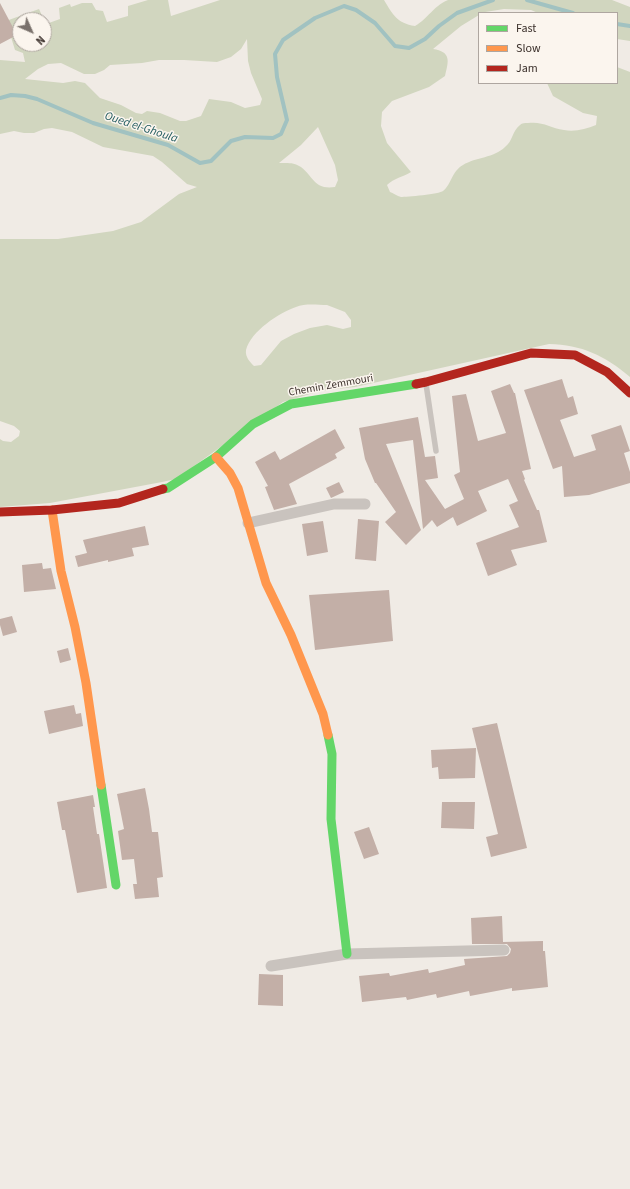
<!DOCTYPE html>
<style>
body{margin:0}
#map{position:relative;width:630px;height:1189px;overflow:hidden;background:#f0ebe5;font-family:"Source Sans 3",sans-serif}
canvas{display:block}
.legend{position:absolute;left:478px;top:12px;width:140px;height:72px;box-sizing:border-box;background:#fbf5ee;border:1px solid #aea6a0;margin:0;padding:5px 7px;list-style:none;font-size:12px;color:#3b302b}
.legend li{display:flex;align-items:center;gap:8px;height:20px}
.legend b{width:20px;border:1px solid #aea6a0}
.north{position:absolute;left:12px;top:12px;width:40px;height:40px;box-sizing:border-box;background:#fbf5ee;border:1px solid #aea6a0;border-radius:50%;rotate:135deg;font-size:11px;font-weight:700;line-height:16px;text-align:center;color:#3b302b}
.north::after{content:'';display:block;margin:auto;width:14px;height:18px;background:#7a716c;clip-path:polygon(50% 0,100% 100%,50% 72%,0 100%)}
</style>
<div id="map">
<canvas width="630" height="1189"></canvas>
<ul class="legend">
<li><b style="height:5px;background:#63d668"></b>Fast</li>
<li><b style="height:5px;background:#ff974d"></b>Slow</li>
<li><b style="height:5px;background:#b3261e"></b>Jam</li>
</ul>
<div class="north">N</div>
</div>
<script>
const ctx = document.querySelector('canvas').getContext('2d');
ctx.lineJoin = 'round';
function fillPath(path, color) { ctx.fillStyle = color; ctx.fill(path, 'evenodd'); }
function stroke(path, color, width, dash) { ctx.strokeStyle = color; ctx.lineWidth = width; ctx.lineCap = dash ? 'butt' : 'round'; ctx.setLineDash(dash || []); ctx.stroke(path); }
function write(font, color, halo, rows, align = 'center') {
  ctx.font = font + ' "Source Sans 3",sans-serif'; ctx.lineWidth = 3; ctx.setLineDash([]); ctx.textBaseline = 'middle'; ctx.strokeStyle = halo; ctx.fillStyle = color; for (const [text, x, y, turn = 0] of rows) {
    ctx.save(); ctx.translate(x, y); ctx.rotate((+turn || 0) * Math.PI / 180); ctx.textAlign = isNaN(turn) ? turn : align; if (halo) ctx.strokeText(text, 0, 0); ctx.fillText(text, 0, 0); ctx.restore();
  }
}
fillPath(new Path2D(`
 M148,0H168L171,16L220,0H384C393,15 397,23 415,26C429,18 432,7 448,0H612L630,7V41L617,39V13H538L531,10L504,9L479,13V15L461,26L433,49C451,52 449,60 445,76L429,87L392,101L382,112L381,126L387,143L411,172C403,177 394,178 387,185L390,192C393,193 397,196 401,197C406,197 440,194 443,191C452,184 451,172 463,165C476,157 494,158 505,147C513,141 512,131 520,125C522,123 525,123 528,123C543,121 550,128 564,130C575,132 586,129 596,125L597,116L583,113L553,96L547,83H617V67L630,72V377C604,355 582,345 549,344L355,387L320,391L283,402L176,479L162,482L50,503L0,507V439L3,441L11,442L19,436L20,431L14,426L0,421V239H58L113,231L141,222L179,194L197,187L187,184L162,162L153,156L103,147L72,132L52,128L44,129L34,133H24L14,131L0,134V60L25,62L23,53L15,50L6,21L39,9L44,20H20V44H44V21L46,24L60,19L59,8L70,4L71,7L82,3H92L96,10L103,11L107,22L128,16V6ZM247,39L248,61L251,73L262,99L260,105L245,108L231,102L209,99L201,116L186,121H180L160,113L147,111L142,114L136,113L121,105L100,98L85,83L75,81L63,83L25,79L38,69L48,64L61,63L84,74H95L104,70L110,65L142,63L159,60H184L217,62L231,57L241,49ZM318,127L335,165L338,180L335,187C314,190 314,177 301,167C294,162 287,163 279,163L301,145ZM327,305L345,312L351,320V327L343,329L327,325L310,328L294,334L281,341L261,365L254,366C250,362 245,357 246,350C251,331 279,313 296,307C305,303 318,305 327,305Z`), '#d1d6bf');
stroke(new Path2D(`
 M527,0L573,13
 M617,24L630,26
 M0,98L11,95L25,96L37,99L93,123L168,145L200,163L211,161L231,141L245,137L273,138L281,134L287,120L277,77L275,54L283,40L315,18L344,6L356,10L375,23L395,46L409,48L425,39L439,26L457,13L493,0`), '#a1c2c1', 4);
fillPath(new Path2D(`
 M0,3L17,35L0,44Z
 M562,379L568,398L573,396L578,414L560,420L574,457L596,450L591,435L621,425L630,451L624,453L630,472V483L589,495L564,497L562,466L553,469L524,390Z
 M510,384L514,393H515L531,469L522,471L525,479L524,480L537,510H539L547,542L511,550L517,565L488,576L476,543L519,527L509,505L518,501L508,479L478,491L487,511L457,526L453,517L437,527L432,520L423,529L413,440L386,444L421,530L406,545L385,522L396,512L376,483H375L365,459L359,428L418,417L425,457L435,456L438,478L425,480L445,509L464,499L454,475L460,472L452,396L466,394L478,441L506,433L491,391Z
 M335,429L345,448L335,454L337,458L289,484L297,504L274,510L265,487L268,486L255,462L275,451L280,460Z
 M339,482L344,492L331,498L326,488Z
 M358,519L379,521L376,561L355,559Z
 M323,521L328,552L307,556L302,524Z
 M145,526L149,545L132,548L134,556L108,562V560L78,567L75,556L87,553L83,540Z
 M42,563L43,569L51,568L56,589L24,592L22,565Z
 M389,590L393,641L315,650L309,595Z
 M12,616L17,632L3,636L0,625V619Z
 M68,648L71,660L60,663L57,651Z
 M74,705L76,714L81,713L83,726L49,734L44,711Z
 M497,723L527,848L491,857L486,837L498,834L472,728Z
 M476,748L475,778L439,779L438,767L432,768L431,750Z
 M145,788L149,809L152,832H158L163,877L157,878L159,897L135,899L133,884H137L134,859L122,860L118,831L124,829L117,794Z
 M93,795L95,807H93L97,834H99L107,888L77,893L65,830H62L57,802Z
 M442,802H475L474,829L441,828Z
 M369,827L379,854L364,859L354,832Z
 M502,916L503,942L543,941V951H545L548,987L512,991V988L470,996L469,991L437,998L436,994L407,1000L406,997L362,1002L359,976L389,973L390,976L428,969L429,973L465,965L464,959L507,956L510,953L511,949L507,944H472L471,918Z
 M259,974L283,975V1006L258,1005Z`), '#c3afa7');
stroke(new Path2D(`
 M426,384L436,451`), '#c9c3be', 5.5);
stroke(new Path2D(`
 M248,523L334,504H365
 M271,966L347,954L504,950`), '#c9c3be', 11);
stroke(new Path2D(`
 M163,489L168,488L216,457L253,424L291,404L416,384
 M328,735L332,754L331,819L347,954
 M101,785L116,885`), '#63d668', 9);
stroke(new Path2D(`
 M216,457L230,473L238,488L266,583L291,635L323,714L328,735
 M52,510L61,571L75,627L86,683L101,785`), '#ff974d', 9);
stroke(new Path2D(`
 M416,384L426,382L531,353L575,355L607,372L630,393
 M0,512L52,510L119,503L163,489`), '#b3261e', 9);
write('11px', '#3b302b', '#fbf5ee', [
 ["Chemin Zemmouri",331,386,-10]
]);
write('italic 12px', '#1f5a5e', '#fbf5ee', [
 ["Oued el-Ghoula",141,128,18]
]);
</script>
